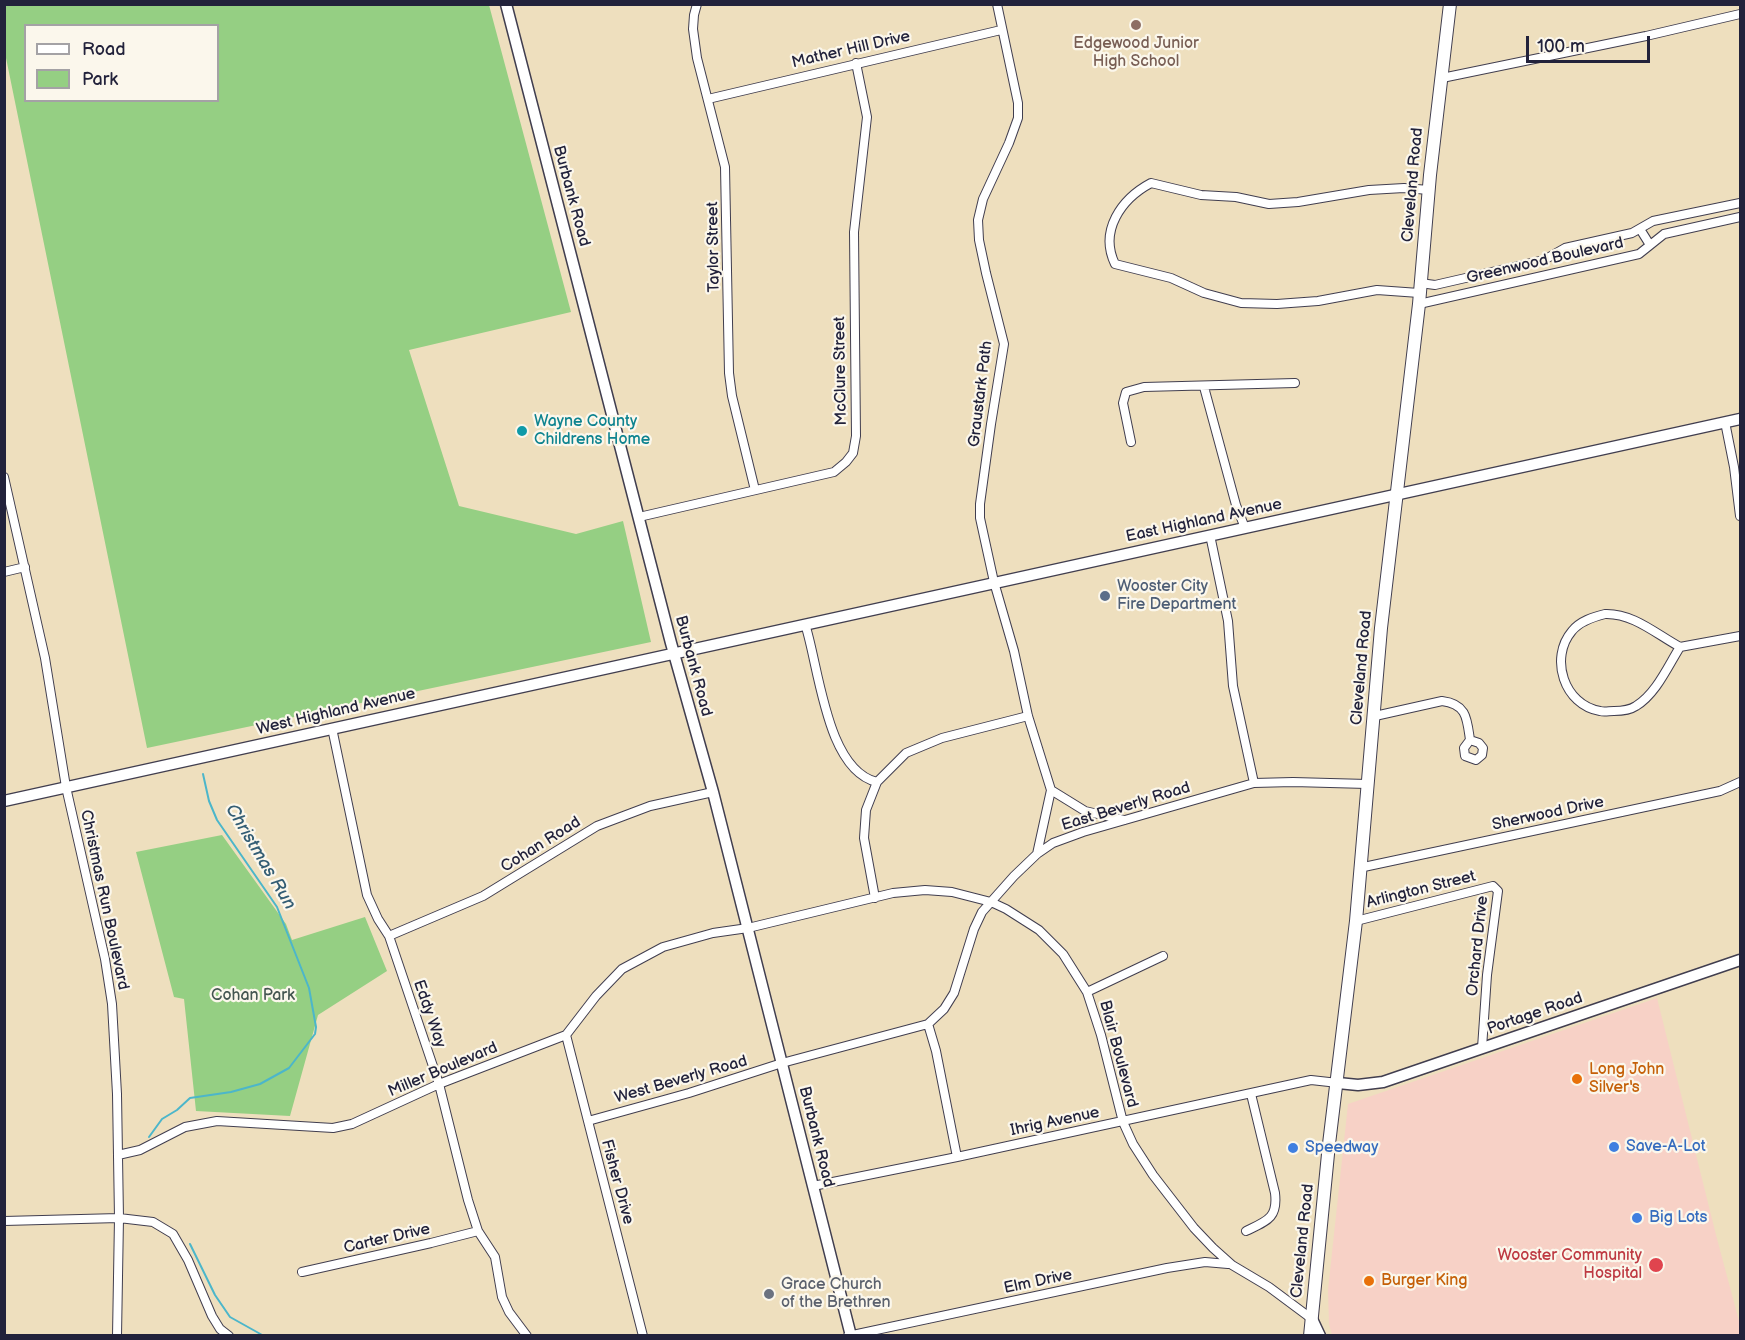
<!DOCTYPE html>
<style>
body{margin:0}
#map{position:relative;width:1745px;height:1340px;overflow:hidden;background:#eedfbe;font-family:"Balsamiq Sans",sans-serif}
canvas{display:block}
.frame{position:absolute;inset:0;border:6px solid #22223b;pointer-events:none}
.legend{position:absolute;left:24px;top:24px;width:195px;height:78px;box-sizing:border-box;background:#fbf7ec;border:2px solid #a4a2a5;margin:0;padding:8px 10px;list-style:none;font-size:18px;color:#22223b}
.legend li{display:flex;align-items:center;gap:12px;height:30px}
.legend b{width:30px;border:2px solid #a4a2a5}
.scale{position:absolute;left:1526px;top:36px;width:124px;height:27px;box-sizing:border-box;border:3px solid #22223b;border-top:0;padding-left:8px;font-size:18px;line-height:21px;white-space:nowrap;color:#22223b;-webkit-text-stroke:4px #fbf7ec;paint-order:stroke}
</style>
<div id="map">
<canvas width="1745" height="1340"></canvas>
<div class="frame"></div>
<ul class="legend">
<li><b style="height:8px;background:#fff"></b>Road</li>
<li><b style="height:16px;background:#95cf83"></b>Park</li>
</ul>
<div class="scale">100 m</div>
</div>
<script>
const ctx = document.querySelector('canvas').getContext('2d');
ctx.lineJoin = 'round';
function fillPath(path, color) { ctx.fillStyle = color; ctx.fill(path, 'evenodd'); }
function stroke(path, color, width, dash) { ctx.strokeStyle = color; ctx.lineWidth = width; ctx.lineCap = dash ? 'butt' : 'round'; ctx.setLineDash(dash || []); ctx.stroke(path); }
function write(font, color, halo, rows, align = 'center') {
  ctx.font = font + ' "Balsamiq Sans",sans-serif'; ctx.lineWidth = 4.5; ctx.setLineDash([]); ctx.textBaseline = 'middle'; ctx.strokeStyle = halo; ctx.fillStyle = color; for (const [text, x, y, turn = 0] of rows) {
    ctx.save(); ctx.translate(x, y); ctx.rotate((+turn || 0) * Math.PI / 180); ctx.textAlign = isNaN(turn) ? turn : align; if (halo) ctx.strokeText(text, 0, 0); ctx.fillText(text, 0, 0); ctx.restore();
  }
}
fillPath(new Path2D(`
 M1657,998L1716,1235L1740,1325V1335H1332L1329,1324L1328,1290L1348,1104Z`), '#f7d1c6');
fillPath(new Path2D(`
 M4,5H489L571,312L409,350L459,506L576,534L623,521L651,642L147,748L5,53ZM26,26H218V100H26Z
 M222,835L286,924L292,940L365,917L387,971L318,1015L290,1116L196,1111L184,999L174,997L136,852Z`), '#95cf83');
stroke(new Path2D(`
 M149,1137L162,1119L177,1110L190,1098L231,1092L260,1084L289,1068L315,1034L316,1027L309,988L277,907L217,820L209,801L203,774
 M190,1244L215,1295L230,1317L264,1336`), '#4cb6ca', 2);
const street = new Path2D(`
 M697,4L694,15L693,29L697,58L725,167L729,373L732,396L755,490
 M997,4L1018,103V118L1009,143L983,199L978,220L979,240L986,273L1004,344L991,424L980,504V518L994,582L1014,651L1028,716L1051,790L1085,811L1124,820
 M1442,78L1646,36L1740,14
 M708,99L1001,30
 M1640,229L1650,245
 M1420,283L1435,285L1544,260L1565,248L1632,233L1653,221L1740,203
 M1419,293L1377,290L1318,301L1277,304L1241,303L1204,293L1171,278L1115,264C1099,231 1121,199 1151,183L1201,195L1236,197L1269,204L1298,202L1369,190L1404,188L1429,190
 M1419,304L1639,254L1664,234L1740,217
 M1204,387L1236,505L1245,528
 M1725,422L1734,467L1740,516
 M1131,442L1123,403L1126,392L1144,387L1295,383
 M4,477L45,658L66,787L105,959L112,1004L117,1094L119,1218L117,1336
 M639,517L834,472L846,462L853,453L856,436L854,232L867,117L856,63
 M1210,535L1228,621L1233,686L1254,783
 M4,572L25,567
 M1605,614C1633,613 1656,634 1680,647C1668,666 1656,694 1636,706C1630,710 1621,711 1614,711C1609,711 1604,712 1600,711C1564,705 1549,658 1572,631C1580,621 1593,617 1605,614Z
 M805,624C819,666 826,770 877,782
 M1680,647L1740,636
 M1375,716L1442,701C1467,704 1467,719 1470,740L1464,748L1465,756L1476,760L1482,755L1483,748L1479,743L1470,740
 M332,728L367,895L378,919L389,936L439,1084L468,1200L478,1231L495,1257L502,1297L509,1312L527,1336
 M1037,854L1051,790
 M1359,868L1720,791L1740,782
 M875,898L864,838L866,810L877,782L906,753L942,738L1028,716
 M1356,921L1493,886L1498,891L1487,975L1482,1048
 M389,936L483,896L597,826L650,806L713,792
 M1087,992L1163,956
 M928,1024L936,1051L957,1157
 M566,1035L643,1336
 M588,1121L689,1093L782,1063L928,1024L944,1009L954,993L974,929L982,912L1014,876L1037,854L1053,843L1083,832L1254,783L1293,782L1367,784
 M118,1155L140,1150L185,1127L217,1121L333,1128L352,1124L439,1084L566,1035L596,996L622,969L663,947L713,933L748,928L893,893L925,890L952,892L991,902L1006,909L1039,930L1063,954L1087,992L1101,1035L1123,1122L1133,1144L1153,1175L1194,1228L1213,1248L1232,1265L1269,1287L1312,1319
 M813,1186L957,1157L1311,1080L1338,1083
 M4,1221L119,1218L153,1222L173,1234L188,1260L212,1316L220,1329L229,1336
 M1246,1231C1267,1221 1278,1218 1275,1193L1251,1094
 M302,1272L431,1243L478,1231
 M848,1336L1167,1268L1205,1262L1228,1264`);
const secondary = new Path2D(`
 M506,4L671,643L713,792L851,1336
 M4,801C582,669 1162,547 1740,419
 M1338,1083L1358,1085L1383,1082L1740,960
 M1312,1319L1320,1336`);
const primary = new Path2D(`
 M1310,1336L1329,1144L1356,921L1381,628L1419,304L1430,175L1450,4`);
stroke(street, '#413e4f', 10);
stroke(secondary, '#413e4f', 13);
stroke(primary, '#413e4f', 14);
stroke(street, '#fff', 8);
stroke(secondary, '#fff', 10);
stroke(primary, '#fff', 12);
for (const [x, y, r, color] of [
 [1136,25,6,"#8d6e63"],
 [522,431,6,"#0f9aa8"],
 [1105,596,6,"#5c6f8a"],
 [1577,1079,6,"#e8710a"],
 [1614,1147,6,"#3f7fe0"],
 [1293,1148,6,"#3f7fe0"],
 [1637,1218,6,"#3f7fe0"],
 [1656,1265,8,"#e0444e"],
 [1369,1281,6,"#e8710a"],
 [769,1294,6,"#6b7280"]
]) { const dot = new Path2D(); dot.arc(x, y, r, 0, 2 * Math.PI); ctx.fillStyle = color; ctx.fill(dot); stroke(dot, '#fbf7ec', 2); }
write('16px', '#785e54', '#fbf7ec', [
 ["Edgewood Junior",1136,44],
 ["High School",1136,62]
]);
write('16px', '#22223b', '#fbf7ec', [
 ["Mather Hill Drive",851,50,-13],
 ["Cleveland Road",1413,185,-85],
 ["Burbank Road",571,196,75],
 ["Taylor Street",714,247,-91],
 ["Greenwood Boulevard",1545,261,-13],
 ["McClure Street",841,371,-91],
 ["Graustark Path",981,394,-83],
 ["East Highland Avenue",1204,521,-12],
 ["Burbank Road",693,666,75],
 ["Cleveland Road",1362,668,-85],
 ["West Highland Avenue",336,712,-13],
 ["East Beverly Road",1126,807,-17],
 ["Sherwood Drive",1548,814,-12],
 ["Cohan Road",541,845,-32],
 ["Arlington Street",1421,890,-14],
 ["Christmas Run Boulevard",104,900,78],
 ["Orchard Drive",1478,946,-84],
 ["Eddy Way",429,1014,71],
 ["Portage Road",1535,1014,-19],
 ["Blair Boulevard",1118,1054,75],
 ["Miller Boulevard",443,1070,-23],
 ["West Beverly Road",681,1080,-16],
 ["Ihrig Avenue",1055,1122,-12],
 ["Burbank Road",816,1137,76],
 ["Fisher Drive",617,1182,75],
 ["Carter Drive",387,1239,-13],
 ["Cleveland Road",1303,1241,-84],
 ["Elm Drive",1038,1282,-12]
]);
write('16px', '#0d838f', '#fbf7ec', [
 ["Wayne County",534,422],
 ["Childrens Home",534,440]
], 'left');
write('16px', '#4e5e75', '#fbf7ec', [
 ["Wooster City",1117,587],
 ["Fire Department",1117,605]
], 'left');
write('16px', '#445651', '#fbf7ec', [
 ["Cohan Park",253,996]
]);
write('16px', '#c56008', '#fbf7ec', [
 ["Long John",1589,1070],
 ["Silver's",1589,1088],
 ["Burger King",1381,1281]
], 'left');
write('16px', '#366cbe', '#fbf7ec', [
 ["Save-A-Lot",1626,1147],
 ["Speedway",1305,1148],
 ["Big Lots",1649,1218]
], 'left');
write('16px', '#be3a42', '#fbf7ec', [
 ["Wooster Community",1642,1256],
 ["Hospital",1642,1274]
], 'right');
write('16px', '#5b616d', '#fbf7ec', [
 ["Grace Church",781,1285],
 ["of the Brethren",781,1303]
], 'left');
write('italic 18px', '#335d74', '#fbf7ec', [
 ["Christmas Run",260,857,59]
]);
</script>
